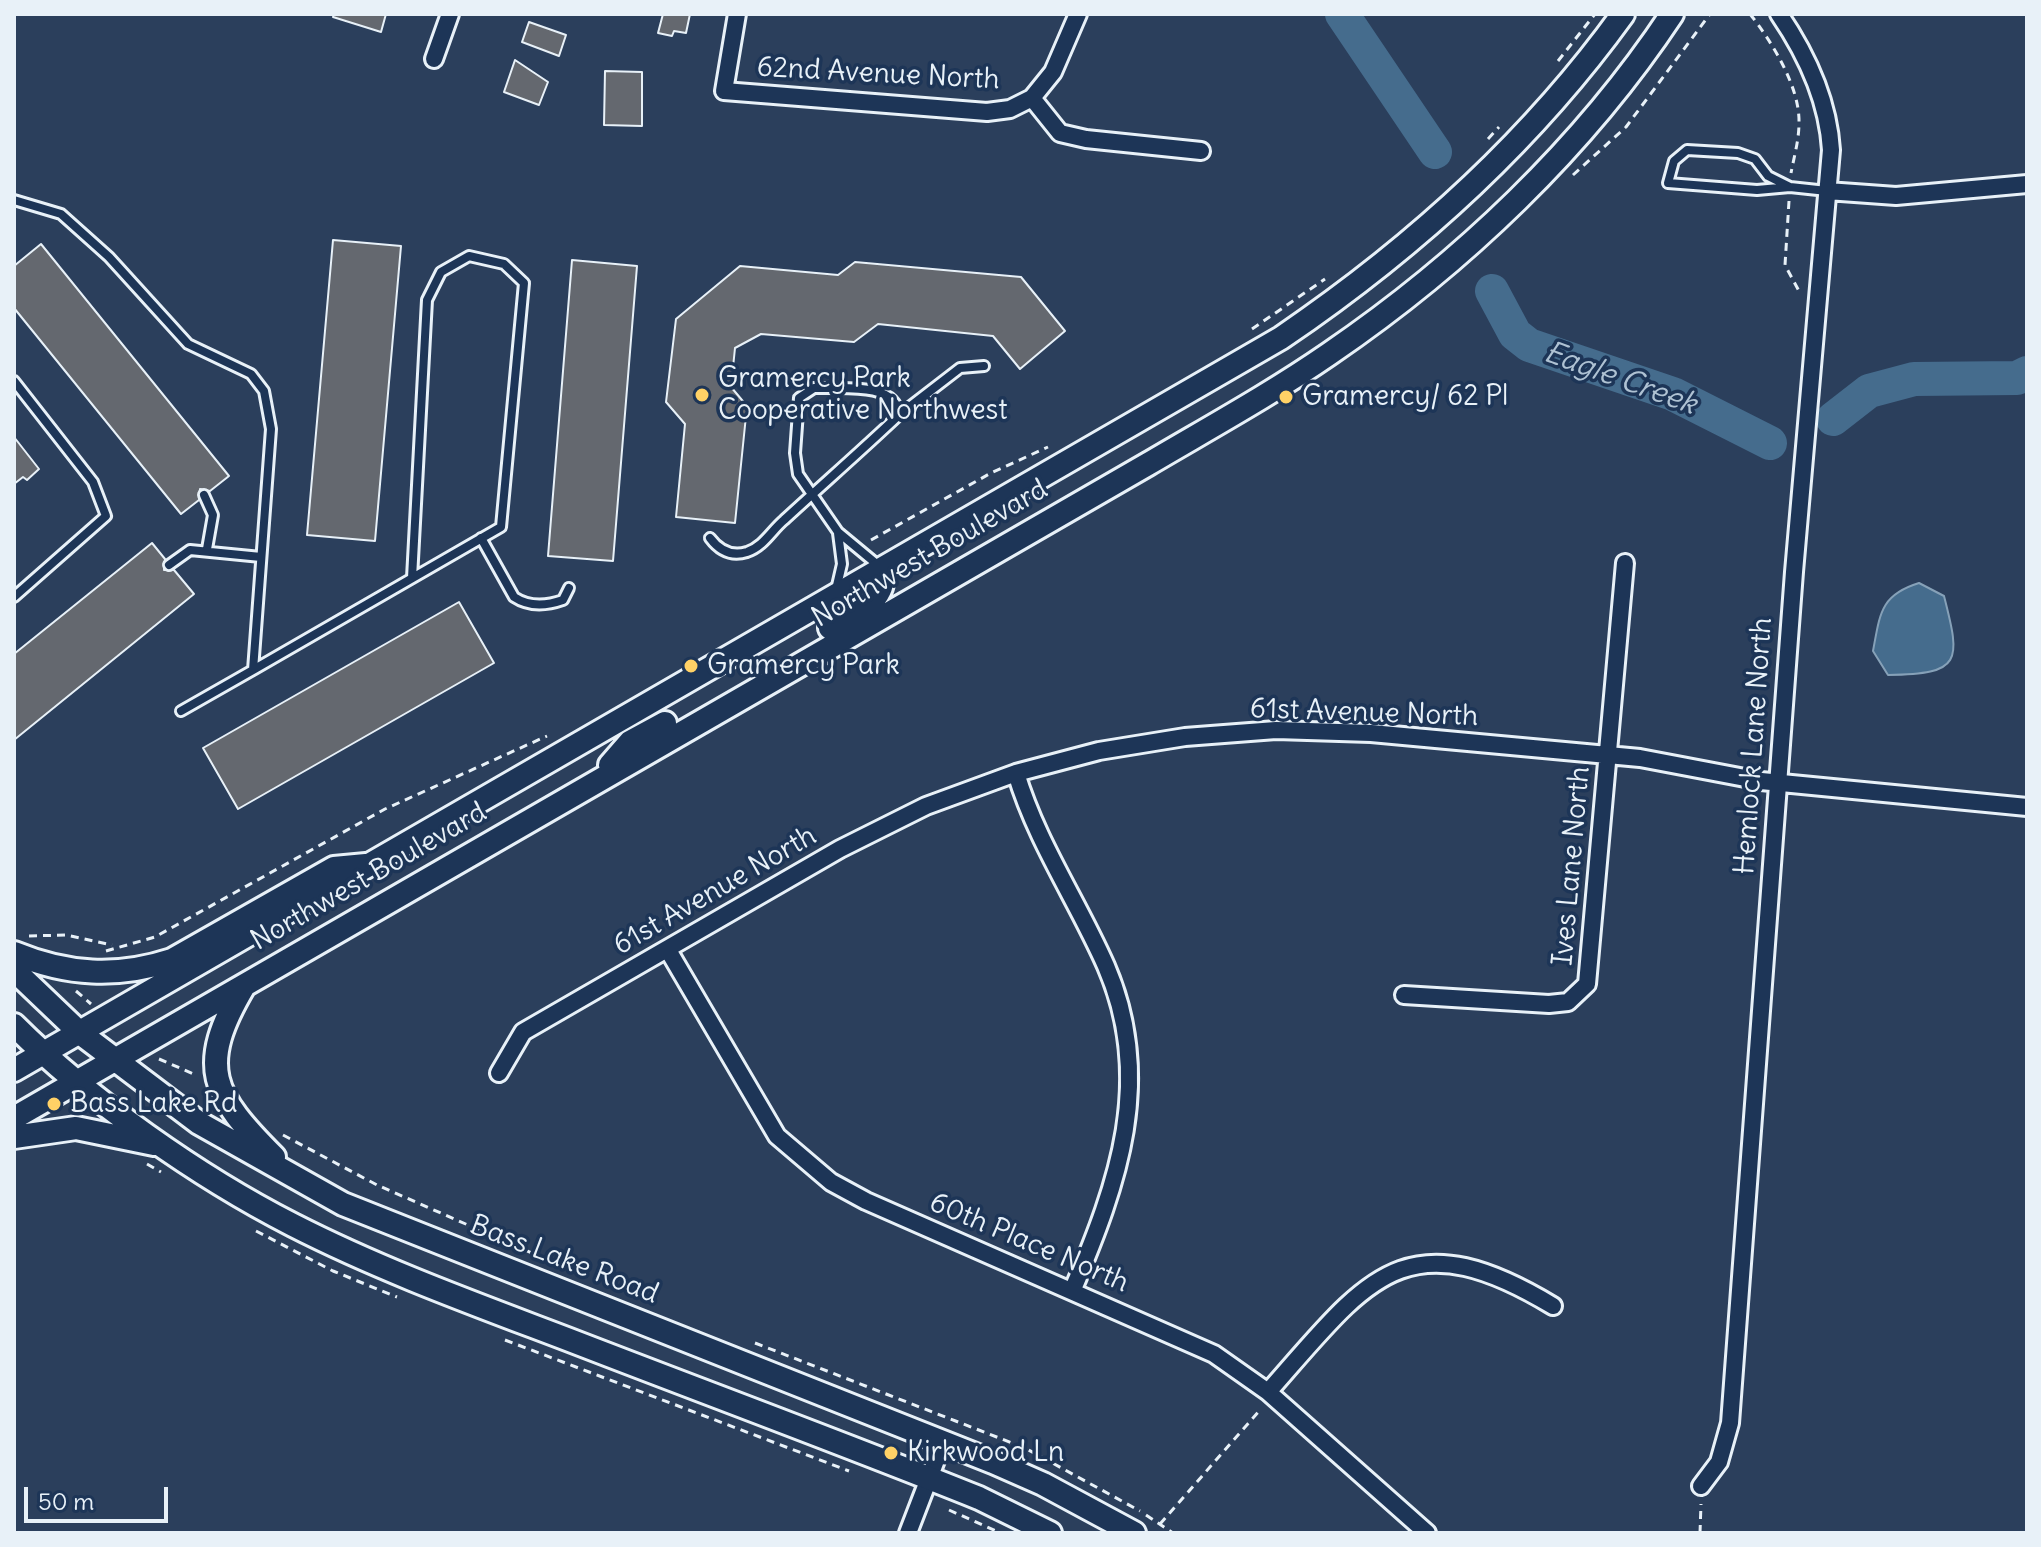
<!DOCTYPE html>
<style>
body{margin:0}
#map{position:relative;width:2041px;height:1547px;overflow:hidden;background:#2b3f5c;font-family:Delius,sans-serif}
canvas{display:block}
.frame{position:absolute;inset:0;border:16px solid #e8f1f8;pointer-events:none}
.scale{position:absolute;left:24px;top:1487px;width:144px;height:36px;box-sizing:border-box;border:4px solid #e8f1f8;border-top:0;padding-left:10px;font-size:24px;line-height:28px;white-space:nowrap;color:#e8f1f8;-webkit-text-stroke:6px #1d3557;paint-order:stroke}
</style>
<div id="map">
<canvas width="2041" height="1547"></canvas>
<div class="frame"></div>
<div class="scale">50 m</div>
</div>
<script>
const ctx = document.querySelector('canvas').getContext('2d');
ctx.lineJoin = 'round';
function fillPath(path, color) { ctx.fillStyle = color; ctx.fill(path, 'evenodd'); }
function stroke(path, color, width, dash) { ctx.strokeStyle = color; ctx.lineWidth = width; ctx.lineCap = dash ? 'butt' : 'round'; ctx.setLineDash(dash || []); ctx.stroke(path); }
function write(font, color, halo, rows, align = 'center') {
  ctx.font = font + ' Delius,sans-serif'; ctx.lineWidth = 7; ctx.setLineDash([]); ctx.textBaseline = 'middle'; ctx.strokeStyle = halo; ctx.fillStyle = color; for (const [text, x, y, turn = 0] of rows) {
    ctx.save(); ctx.translate(x, y); ctx.rotate((+turn || 0) * Math.PI / 180); ctx.textAlign = isNaN(turn) ? turn : align; if (halo) ctx.strokeText(text, 0, 0); ctx.fillText(text, 0, 0); ctx.restore();
  }
}
const water = new Path2D(`
 M1919,583L1944,596C1961,662 1962,674 1888,675L1873,651C1880,614 1880,595 1919,583Z`);
fillPath(water, '#456c8d');
stroke(water, '#86a1b8', 2);
stroke(new Path2D(`
 M1342,14L1435,152
 M1492,291L1515,334L1529,345L1673,394L1770,443
 M1833,419L1869,391L1914,379L2017,378L2027,373`), '#456c8d', 34);
const building = new Path2D(`
 M334,14H386L381,32L333,17Z
 M663,14H690L686,33L674,31L672,36L658,33Z
 M529,22L566,35L559,56L522,42Z
 M515,60L548,82L539,105L504,92Z
 M605,71L642,72V126L604,125Z
 M333,240L401,246L375,541L307,535Z
 M41,244L229,476L210,491L200,489L199,500L181,514L14,308V266Z
 M572,260L637,266L613,561L548,556Z
 M855,262L1021,277L1065,331L1020,369L993,336L878,324L854,342L761,334L735,348L731,387L747,406L735,523L676,517L685,424L666,402L676,319L740,266L838,275Z
 M14,437L39,469L27,480L23,477L14,484Z
 M152,543L165,559L164,570H174L194,594L14,740V654Z
 M459,602L494,663L238,809L203,748Z`);
fillPath(building, '#64686f');
stroke(building, '#e8f1f8', 2);
const lane = new Path2D(`
 M1790,187L1757,190L1668,183L1674,161L1687,150L1738,153L1755,159L1768,176L1790,187L1827,191
 M14,200L61,214L109,257L188,344L251,374L264,391L271,429L253,670L501,527L524,283L504,264L469,256L441,272L427,300L412,578
 M14,381L93,482L106,516L14,597
 M899,415L960,368L984,366
 M204,495L213,515L207,549
 M481,538L514,597C529,607 546,606 563,600L569,588
 M710,538C719,550 731,557 747,552C764,546 771,531 784,520C822,485 861,451 899,415C896,381 839,389 814,388L799,398L795,453L798,474L838,532L879,566
 M169,565L190,550L261,557
 M836,590L842,564L838,533
 M181,711L253,670`);
const street = new Path2D(`
 M737,14L724,91L987,112L1010,109L1032,98L1060,133L1086,139L1201,151
 M434,59L450,14
 M1032,98L1053,72L1078,14
 M1827,191L1896,196L2027,184
 M1016,773C1037,843 1077,900 1106,966C1155,1079 1118,1184 1073,1289
 M668,950L777,1136L831,1182L866,1201L1214,1354L1268,1392L1427,1533
 M1404,995L1549,1004L1568,1002L1587,984L1625,563
 M499,1073L523,1032L840,849L926,806L1016,773L1099,751L1185,737L1276,730L1371,733L1640,758L1761,781L2027,807
 M1268,1392C1366,1281 1404,1216 1553,1306
 M1701,1486L1719,1462L1730,1423L1794,572L1831,150C1828,100 1807,55 1779,14
 M908,1533L943,1442`);
const secondary = new Path2D(`
 M830,628C853,616 888,601 882,570
 M610,765L630,742L665,723
 M14,953C67,975 117,978 172,960L334,868L366,865
 M14,970L80,1033L199,1123L343,1204L993,1462L1043,1484L1134,1533
 M244,986C196,1067 212,1095 274,1157
 M14,1025C89,1100 199,1177 293,1225C381,1270 475,1304 567,1339C704,1392 842,1443 979,1498L1050,1533
 M14,1070L1281,338C1412,249 1530,143 1623,14
 M14,1118L1148,464C1209,428 1271,394 1329,354C1461,264 1584,147 1672,14
 M14,1137L76,1128L154,1144`);
stroke(lane, '#e8f1f8', 14);
stroke(street, '#e8f1f8', 22);
stroke(secondary, '#e8f1f8', 28);
stroke(new Path2D(`
 M1750,14C1772,42 1800,87 1799,123C1799,140 1794,157 1791,173
 M1558,61L1595,14
 M1488,139L1499,127
 M1573,175L1626,127L1710,14
 M1789,201L1785,265L1800,293
 M1252,329L1325,279
 M871,540L991,473L1048,447
 M29,936L66,935L112,945
 M106,951L155,937L385,809L547,736
 M76,991L91,1004
 M159,1059L196,1075
 M283,1135L377,1185L584,1276
 M147,1164L161,1172
 M256,1231L333,1271L397,1297
 M505,1340L849,1471
 M755,1343L1025,1448L1140,1511
 M949,1510L996,1531
 M1146,1515L1173,1533
 M1160,1524L1260,1410
 M1700,1533L1701,1504`), '#e8f1f8', 3, [8, 6]);
stroke(lane, '#1d3557', 8);
stroke(street, '#1d3557', 16);
stroke(secondary, '#1d3557', 22);
for (const [x, y, r, color] of [
 [702,395,8,"#ffd166"],
 [1286,397,8,"#ffd166"],
 [691,666,8,"#ffd166"],
 [54,1104,8,"#ffd166"],
 [891,1453,8,"#ffd166"]
]) { const dot = new Path2D(); dot.arc(x, y, r, 0, 2 * Math.PI); ctx.fillStyle = color; ctx.fill(dot); stroke(dot, '#1d3557', 3); }
write('28px', '#e8f1f8', '#1d3557', [
 ["62nd Avenue North",878,74,3],
 ["Northwest Boulevard",930,554,-30],
 ["61st Avenue North",1364,713,2],
 ["Hemlock Lane North",1754,746,-86],
 ["Ives Lane North",1572,866,-85],
 ["Northwest Boulevard",369,877,-30],
 ["61st Avenue North",715,891,-30],
 ["60th Place North",1029,1243,23],
 ["Bass Lake Road",564,1260,21]
]);
write('28px', '#e8f1f8', '#1d3557', [
 ["Gramercy Park",718,379],
 ["Cooperative Northwest",718,411],
 ["Gramercy/ 62 Pl",1302,397],
 ["Gramercy Park",707,666],
 ["Bass Lake Rd",70,1104],
 ["Kirkwood Ln",907,1453]
], 'left');
write('italic 30px', '#afc2d3', '#1d3557', [
 ["Eagle Creek",1620,379,20]
]);
</script>
